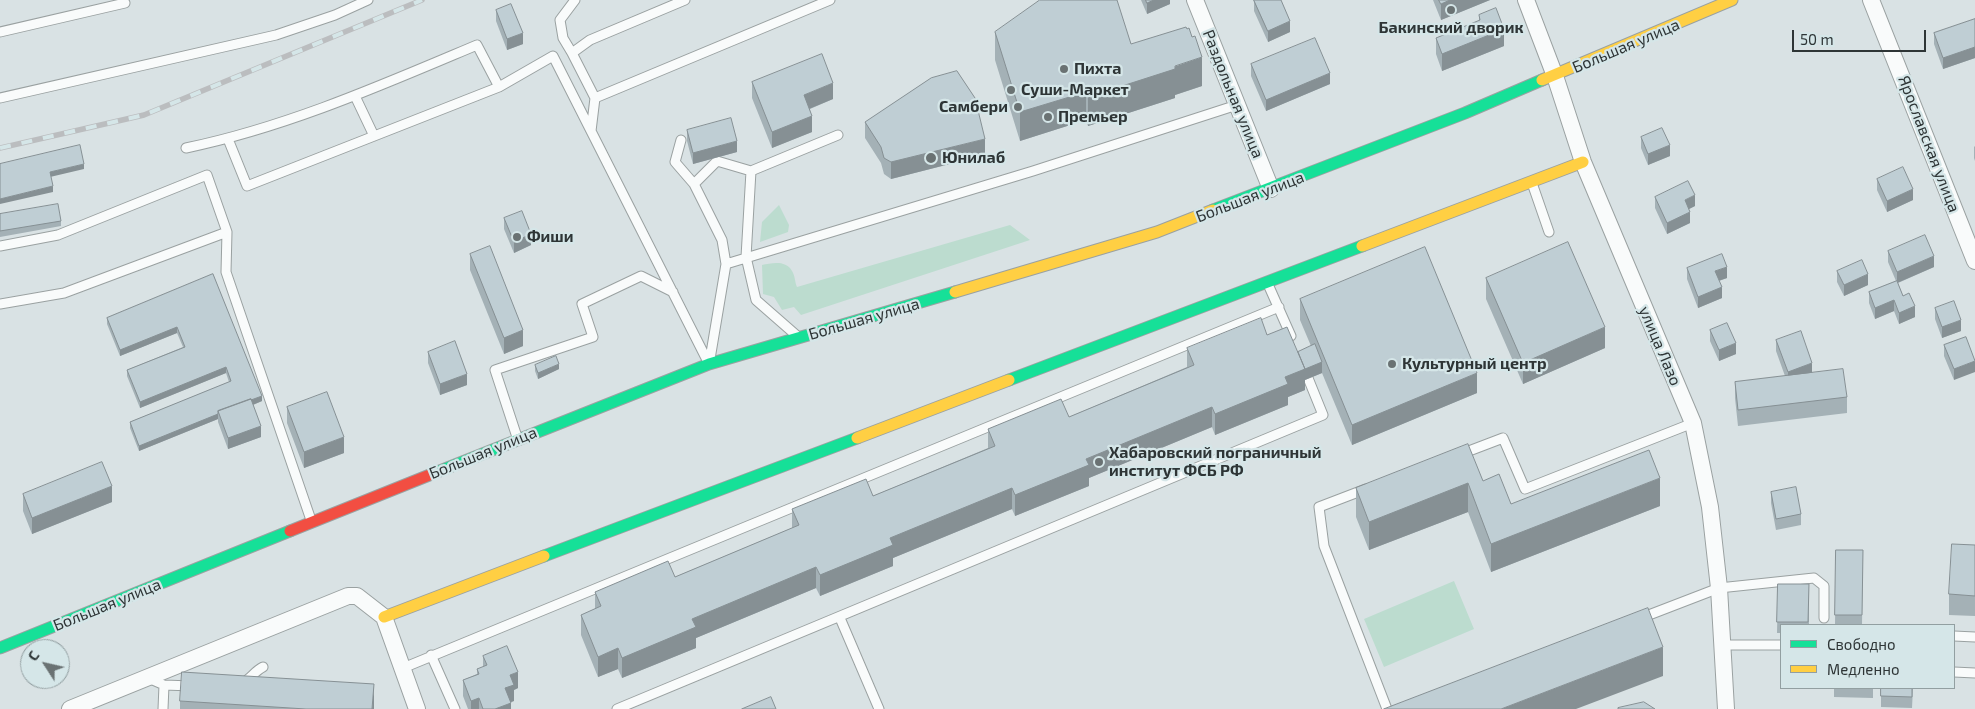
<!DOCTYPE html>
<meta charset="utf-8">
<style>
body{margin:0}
#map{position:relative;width:1975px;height:709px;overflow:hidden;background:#d9e2e4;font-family:"Exo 2",sans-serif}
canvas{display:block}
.legend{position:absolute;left:1780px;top:624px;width:175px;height:65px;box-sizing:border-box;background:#d5e6e8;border:1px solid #929fa1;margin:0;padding:6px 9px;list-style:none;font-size:15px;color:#2e3536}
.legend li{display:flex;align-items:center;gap:10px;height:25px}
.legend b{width:25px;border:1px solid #929fa1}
.north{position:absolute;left:20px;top:639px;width:50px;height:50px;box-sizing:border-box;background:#d5e6e8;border:1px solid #929fa1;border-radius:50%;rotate:305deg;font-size:14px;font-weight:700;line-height:20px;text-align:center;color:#2e3536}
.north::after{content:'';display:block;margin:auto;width:18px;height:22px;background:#6a7273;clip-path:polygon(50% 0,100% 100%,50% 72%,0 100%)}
.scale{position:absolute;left:1792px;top:30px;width:134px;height:22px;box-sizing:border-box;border:2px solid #2e3536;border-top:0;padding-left:6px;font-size:15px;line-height:18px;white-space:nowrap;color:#2e3536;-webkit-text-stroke:4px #d5e6e8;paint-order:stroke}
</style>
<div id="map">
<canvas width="1975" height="709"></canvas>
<ul class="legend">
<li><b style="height:6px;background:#16e098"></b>Свободно</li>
<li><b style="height:6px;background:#ffcf43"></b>Медленно</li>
</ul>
<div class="north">С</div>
<div class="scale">50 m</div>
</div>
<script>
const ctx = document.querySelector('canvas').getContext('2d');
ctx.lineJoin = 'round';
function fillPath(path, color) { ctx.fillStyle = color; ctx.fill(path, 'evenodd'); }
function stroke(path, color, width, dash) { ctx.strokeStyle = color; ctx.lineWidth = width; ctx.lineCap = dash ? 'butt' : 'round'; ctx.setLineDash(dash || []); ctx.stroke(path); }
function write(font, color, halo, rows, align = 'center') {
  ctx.font = font + ' "Exo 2",sans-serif'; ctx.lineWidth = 4.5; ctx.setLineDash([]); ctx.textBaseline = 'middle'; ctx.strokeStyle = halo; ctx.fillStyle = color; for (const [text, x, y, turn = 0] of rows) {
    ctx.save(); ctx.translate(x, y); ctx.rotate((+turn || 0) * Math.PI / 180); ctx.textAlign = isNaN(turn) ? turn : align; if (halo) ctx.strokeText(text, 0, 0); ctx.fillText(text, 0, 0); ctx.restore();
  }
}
fillPath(new Path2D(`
 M779,205L789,225L788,232L760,242L762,222Z
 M1010,225L1030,240L801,315L794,307L782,310L774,297L763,294L762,265C772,263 786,260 792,271C795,275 795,283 797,287Z
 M1454,581L1474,629L1384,667L1364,619Z`), '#bcdccf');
const lane = new Path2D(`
 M0,32L125,3
 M572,53L563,38L560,20L575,0
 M355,96L374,136
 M0,98L276,35L335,15L368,0
 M595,98L830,0
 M591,131L595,98L572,53L590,40L685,0
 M228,139L247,186L499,87L553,56L708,362
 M681,140L675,162L694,184
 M186,148C287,127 382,85 477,45L499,87
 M751,171L838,135
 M1532,183L1549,232
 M0,246L58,235L207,175L227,232L226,272L311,520
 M726,264L1033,171L1237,105
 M1267,282L1291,336
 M0,304L64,293L227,232
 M710,359L726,264L722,240L694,184L717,161L751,171L746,257L756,300L796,335
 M517,437L495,370L593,337L582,304L641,276L673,292
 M1461,454L1503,438L1525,489L1693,423
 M1366,489L1319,507L1324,546L1387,709
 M840,618L879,709
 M1641,618L1719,588L1814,578L1824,586V618
 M1954,636L1975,637
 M1723,645H1781
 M431,655L455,709
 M403,668L1279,307
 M1954,672L1975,673
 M148,678L164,685L163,709
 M244,682C251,678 255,671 263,667
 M164,685L192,686
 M617,709L1323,415L1308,378`);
const street = new Path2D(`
 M1195,0L1271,189
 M1526,0L1555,76L1583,162L1693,423L1710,507L1719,588L1726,709
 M1871,0L1975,261
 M70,709L348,596H357L384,617L417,709`);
const fast = new Path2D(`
 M1213,210L1465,113L1542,80
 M1009,380L1362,246
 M432,474L709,364L955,292
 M544,556L857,438
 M0,648L290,531`);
const slow = new Path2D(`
 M1542,80L1732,0
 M1362,246L1583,162
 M955,292L1157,232L1213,210
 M857,438L1009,380
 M384,617L544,556`);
const jam = new Path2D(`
 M290,531L432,474`);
stroke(lane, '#9aa1a1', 11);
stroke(street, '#9aa1a1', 18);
stroke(fast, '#9aa1a1', 13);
stroke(slow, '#9aa1a1', 13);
stroke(jam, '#9aa1a1', 13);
stroke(lane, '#f9fbfb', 9);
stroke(street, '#f9fbfb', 16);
stroke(fast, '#16e098', 11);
stroke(slow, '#ffcf43', 11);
stroke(jam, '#f24e42', 11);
const rail = new Path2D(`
 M0,148L144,115L422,0`);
stroke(rail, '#bbbdbf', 5.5);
stroke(rail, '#d5e6e8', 4, [11]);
fillPath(new Path2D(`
 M1141,0H1170V4L1147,14Z
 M1254,0L1290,32L1268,42L1254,11Z
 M1433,0H1490L1441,20Z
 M496,10L523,44L507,50L496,21Z
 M1479,15L1504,46L1442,71L1436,54V38L1479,21Z
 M1975,19V58L1943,69L1934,44V33Z
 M995,32L1131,44L1202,86L1175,95V98L1088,126L1086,120L1020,141L995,60Z
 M1251,64L1330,84L1266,111L1251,76Z
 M752,82L833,99L810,109L812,132L772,148L752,98Z
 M865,122L985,155L891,179L884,174L881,163L865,138Z
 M687,130L737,152L693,164L687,141Z
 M1641,137L1670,156L1648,165L1641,148Z
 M1975,146V161L1974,158V147Z
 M1877,179L1913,200L1887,212L1877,190Z
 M1655,197L1695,206L1689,209L1690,223L1667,234L1655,208Z
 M0,214L61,221V226L0,237Z
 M504,218L531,245L514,253L504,229Z
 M1888,251L1934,267L1898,283L1903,296L1915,317L1899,324L1894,311L1875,319L1869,303V292L1896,281L1888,262Z
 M470,254L523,346L504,354L470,270Z
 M1687,268L1727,278L1719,281L1722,298L1698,308L1687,279Z
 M1837,271L1868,285L1844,296L1837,282Z
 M213,274L262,401L253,405L261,437L228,449L218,422V419L139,451L130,428V422L229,382L226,373L140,408L127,376V370L183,347L177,333L120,356L107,324V318Z
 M1486,278L1605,348L1523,384L1486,299Z
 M1300,299L1477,393L1352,445L1322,373L1305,380V390L1288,397V405L1215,435L1212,427L1089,478V486L1015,516L1012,509L893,558V566L820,596L816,588L696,638V648L622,678L618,669L598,677L581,635V615L595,609V592L675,577L792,528V509L873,496L988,448V429L1069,417L1187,367V348L1267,335L1298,352L1311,346L1300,320Z
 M1935,308L1961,331L1942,338L1935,319Z
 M1710,330L1736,354L1719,361L1710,341Z
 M1966,337L1954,380L1944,356V345Z
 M1776,340L1812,372L1847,397V413L1738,426L1735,398V382L1785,376L1776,351Z
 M428,352L467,385L440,395L428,363Z
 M535,365L559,369L538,379L535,371Z
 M287,407L344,453L304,468L287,423Z
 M1483,481L1511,504L1660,506L1491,572L1468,512L1369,550L1356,517V488Z
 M1771,492L1801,514V525L1776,530L1771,503Z
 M23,494L112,502L32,534L23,511Z
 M1975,545V616L1949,615V594Z
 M1836,550H1863L1862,625H1835Z
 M1778,584H1809V625H1781V633H1777Z
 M483,656L518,688L514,690V701L511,702V709H468L463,696V680L477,674V669L483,667Z
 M1834,688H1873V698L1834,697Z
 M1881,688H1913L1912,708L1881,707Z
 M180,701L374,709H180Z`), '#a4b1b6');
fillPath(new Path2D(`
 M1154,0H1170V4L1147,14V3Z
 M1450,0H1490L1441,20V4Z
 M1290,21V32L1268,42V31Z
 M1504,29V46L1442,71V54Z
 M523,33V44L507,50V39Z
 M1975,47V58L1943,69V58Z
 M1202,57V86L1175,95V98L1088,126V97Z
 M1330,73V84L1266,111V100Z
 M833,83V99L804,111V95Z
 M1086,92V120L1020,141V112Z
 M812,116V132L772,148V132Z
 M985,139V155L891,179V162Z
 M737,141V152L693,164V153Z
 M1670,145V156L1648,165V154Z
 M84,164V169L50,177V172Z
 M53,186V192L0,204V199Z
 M1913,189V200L1887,212V201Z
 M1695,195V206L1685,211V200Z
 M1690,212V223L1667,234V223Z
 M531,234V245L514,253V242Z
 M1934,256V267L1897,283V272Z
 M1727,267V278L1715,282V271Z
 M1868,274V285L1844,296V285Z
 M1722,287V298L1698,308V297Z
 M1894,300V311L1875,319V308Z
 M1915,306V317L1899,324V313Z
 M1961,320V331L1942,338V327Z
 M177,327V333L120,356V350Z
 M1605,327V348L1523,384V363Z
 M523,330V346L504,354V338Z
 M1736,343V354L1719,361V350Z
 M1975,361V372L1954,380V369Z
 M1322,362V373L1305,380V390L1288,397V405L1215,435V414L1285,377Z
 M1812,363V374L1788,383V372Z
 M559,364V369L538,379V373Z
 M226,367V373L140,408V402Z
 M1477,373V393L1352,445V425Z
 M467,374V385L440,395V384Z
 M262,396V401L221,418L219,413Z
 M1212,407V427L1089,478V486L1015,516V495L1086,459Z
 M218,414V419L139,451V446Z
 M261,426V437L228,449V438Z
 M344,437V453L304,468V452Z
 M1660,478V506L1491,572V544Z
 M1468,483V512L1369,550V522Z
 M112,486V502L32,534V518Z
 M1012,488V509L893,558V566L820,596V575L890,538Z
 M816,567V588L696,638V648L622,678V658L692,619Z
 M1663,647V676L1576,709H1501Z
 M618,648V669L598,677V657Z
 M518,672V688L514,690V701L505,704V688L510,675Z
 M374,684V709H372Z
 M479,698V709H471V701Z
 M511,703V709H495Z`), '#869094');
const building = new Path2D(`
 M1040,0H1117L1131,44L1186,27L1187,29L1189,28L1192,37L1195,36L1202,57L1175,66V69L1088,97L1086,92L1020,112L995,32Z
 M1146,0H1154L1147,3Z
 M1254,0H1281L1290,21L1268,31Z
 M1439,0H1450L1441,4Z
 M511,4L523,33L507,39L496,10Z
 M1496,8L1504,29L1442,54L1436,38L1480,20L1479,15Z
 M1975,19V47L1943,58L1934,33Z
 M1315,38L1330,73L1266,100L1251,64Z
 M822,54L833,83L804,95L812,116L772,132L752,82Z
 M957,71L975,98L985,139L891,162L884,158L881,147L865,122L931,78Z
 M731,118L737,141L693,153L687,130Z
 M1662,128L1670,145L1648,154L1641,137Z
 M80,145L84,164L50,172L53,186L0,199V164Z
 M1903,167L1913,189L1887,201L1877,179Z
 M1688,181L1695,195L1685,200L1690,212L1667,223L1655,197Z
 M58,204L61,221L0,231V214Z
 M522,211L531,234L514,242L504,218Z
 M1925,235L1934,256L1897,272L1888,251Z
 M1568,242L1605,327L1523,363L1486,278Z
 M490,246L523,330L504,338L470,254Z
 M1425,247L1477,373L1352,425L1300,299Z
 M1722,254L1727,267L1715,271L1722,287L1698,297L1687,268Z
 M1862,260L1868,274L1844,285L1837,271Z
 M213,274L262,396L251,400V399L218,411V414L139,446L130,422L231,381L226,367L140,402L127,370L185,347L177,327L120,350L107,318Z
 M1897,281L1903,296L1909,293L1915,306L1899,313L1894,300L1875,308L1869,292Z
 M1954,301L1961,320L1942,327L1935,308Z
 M1261,318L1267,335L1287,327L1305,369L1285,377L1288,384L1215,414L1212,407L1086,459L1089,465L1015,495L1012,488L890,538L893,545L820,575L816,567L692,619L696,627L622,658L618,648L598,657L581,615L601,606L595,592L668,561L675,577L799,525L792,509L866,479L873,496L995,446L988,429L1061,399L1069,417L1194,365L1187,348Z
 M1727,323L1736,343L1719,350L1710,330Z
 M1801,331L1812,363L1788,372L1776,340Z
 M1966,337L1975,361L1954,369L1944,345Z
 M455,341L467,374L440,384L428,352Z
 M1315,344L1322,362L1305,369L1298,352Z
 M556,356L559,364L538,373L535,365Z
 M1843,369L1847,397L1738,410L1735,382Z
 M327,392L344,437L304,452L287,407Z
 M251,399L261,426L228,438L218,411Z
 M1468,444L1483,481L1499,474L1511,504L1649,450L1660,478L1491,544L1468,483L1369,522L1356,488Z
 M102,462L112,486L32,518L23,494Z
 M1796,487L1801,514L1776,519L1771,492Z
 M1952,544L1975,545V596L1949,594Z
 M1836,550H1863L1862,615H1835Z
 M1778,584H1809L1808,622H1777Z
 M1648,608L1663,647L1501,709H1384Z
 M507,646L518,672L510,675L514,685L505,688L511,703L495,709H483L479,698L471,701L463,680L479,674L477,669L487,665L483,656Z
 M182,672L374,684L372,709H306L180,701Z
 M1881,688H1912V697L1881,696Z
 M771,697L776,709H742Z
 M1644,702L1655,709H1618V708Z`);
fillPath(building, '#bfced4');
stroke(building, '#869094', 1);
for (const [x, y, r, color] of [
 [1451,10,5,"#6a7273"],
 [1064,69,5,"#6a7273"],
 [1011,90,5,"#6a7273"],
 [1018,107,5,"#6a7273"],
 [1048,117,5,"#6a7273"],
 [931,158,6,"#6a7273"],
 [517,237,5,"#6a7273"],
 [1392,364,5,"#6a7273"],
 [1099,462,5,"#6a7273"]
]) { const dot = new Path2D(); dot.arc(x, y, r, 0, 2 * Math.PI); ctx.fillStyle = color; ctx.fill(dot); stroke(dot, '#d5e6e8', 2); }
write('bold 16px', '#2e3536', '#d5e6e8', [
 ["Бакинский дворик",1451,28,"center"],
 ["Пихта",1074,69],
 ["Суши-Маркет",1021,90],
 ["Самбери",1008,107,"right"],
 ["Премьер",1058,117],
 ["Юнилаб",942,158],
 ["Фиши",527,237],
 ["Культурный центр",1402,364],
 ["Хабаровский пограничный",1109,453],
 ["институт ФСБ РФ",1109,471]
], 'left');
write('16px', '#2e3536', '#d5e6e8', [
 ["Большая улица",1626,46,-23],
 ["Раздольная улица",1233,94,68],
 ["Ярославская улица",1929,144,69],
 ["Большая улица",1250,197,-21],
 ["Большая улица",864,319,-16],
 ["улица Лазо",1660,346,67],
 ["Большая улица",483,453,-22],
 ["Большая улица",107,605,-22]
]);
</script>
